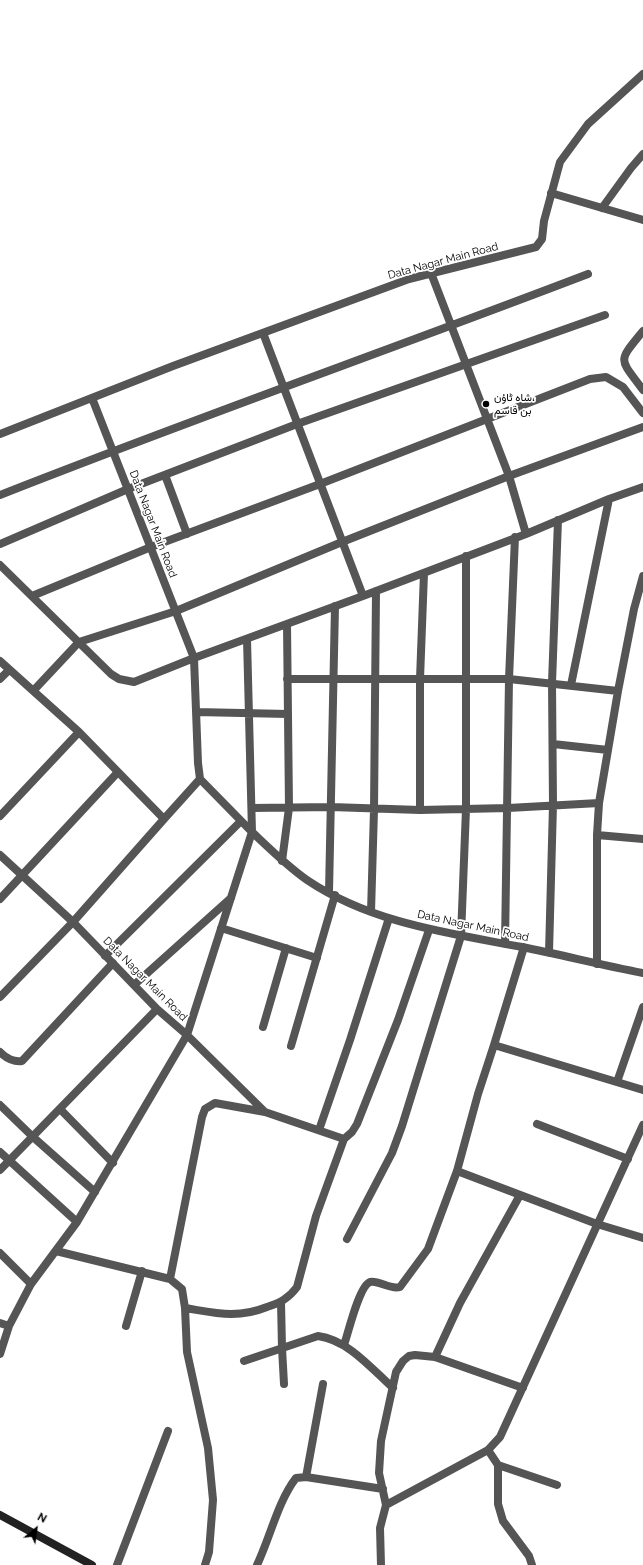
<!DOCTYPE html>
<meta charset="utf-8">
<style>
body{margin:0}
#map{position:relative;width:643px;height:1565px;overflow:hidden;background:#fff;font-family:Raleway,sans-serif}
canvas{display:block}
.north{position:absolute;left:16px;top:1509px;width:40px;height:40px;-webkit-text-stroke:3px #fff;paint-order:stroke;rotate:29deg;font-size:11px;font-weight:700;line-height:16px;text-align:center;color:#000}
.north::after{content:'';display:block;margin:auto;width:14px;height:18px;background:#000;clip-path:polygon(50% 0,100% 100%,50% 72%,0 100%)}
</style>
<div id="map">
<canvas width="643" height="1565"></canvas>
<div class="north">N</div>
</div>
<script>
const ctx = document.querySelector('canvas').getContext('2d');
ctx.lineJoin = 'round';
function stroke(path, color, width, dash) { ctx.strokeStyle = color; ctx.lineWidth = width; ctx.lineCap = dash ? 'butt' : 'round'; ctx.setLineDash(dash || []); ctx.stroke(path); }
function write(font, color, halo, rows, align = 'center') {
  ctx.font = font + ' Raleway,Vazirmatn,sans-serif'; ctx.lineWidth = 3.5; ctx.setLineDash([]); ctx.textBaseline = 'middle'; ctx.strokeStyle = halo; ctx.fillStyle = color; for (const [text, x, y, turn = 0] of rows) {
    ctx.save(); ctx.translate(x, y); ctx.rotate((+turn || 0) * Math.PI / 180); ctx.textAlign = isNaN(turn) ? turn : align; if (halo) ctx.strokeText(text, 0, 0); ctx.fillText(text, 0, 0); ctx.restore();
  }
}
stroke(new Path2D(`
 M551,193L643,220
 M602,208L631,168L643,154
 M431,273L509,476L526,534
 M643,331C617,363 619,357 643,390
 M263,333L363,596L526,534L609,499L643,487
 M92,398L194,658L363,596
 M0,434L173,366L409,279L536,247L542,239L544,221L560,162L588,124L643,74
 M165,475L187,534
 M0,495C195,418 392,349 588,274
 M0,544L128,489L297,424L605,315
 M0,565L111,674L119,679L134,682L194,658L198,763L200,779L252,832L247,639
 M32,596L151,547L320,484L590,379L606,377L623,387L643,413
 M0,661L79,732L164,819L73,922L0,997
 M0,679L9,670
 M287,679H509L618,691
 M571,685L609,499
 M34,690L79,642L176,611L342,542L509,476L643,427
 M196,712L288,714
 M553,744L608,750
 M252,808L331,807L420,810L508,808L599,803
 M420,810V679L424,573
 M0,816L79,732
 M164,819L200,779
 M597,835L643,839
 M0,855L73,922L157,1009L187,1035L252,832C270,849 287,866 307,880C371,923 448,933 522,947C562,955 602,965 643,973
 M282,861L289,808L287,624
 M329,892L335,606
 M0,899L118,772
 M371,912L374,810L376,591
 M221,928L317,958
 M505,944L509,679L515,537
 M524,947L494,1045L643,1090
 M549,953L553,805L552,683L558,520
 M105,956L241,821
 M597,964V835L599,803L618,691L634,609L643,576
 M134,985L231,898
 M263,1027L286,948
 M291,1046L335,895
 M0,1052C7,1059 13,1062 22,1061L113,963
 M617,1082L643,1007
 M0,1105L33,1137L95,1192
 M60,1109L113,1163
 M537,1124L628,1159
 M319,1130L350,1040L389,918
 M0,1152L77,1222L31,1284L9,1326L0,1354
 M0,1170L157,1009
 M457,1171L597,1224L643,1238
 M77,1222L187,1035L265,1112
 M347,1239L392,1153L402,1126L461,936L466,809V556
 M56,1251L170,1279
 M0,1253L31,1284
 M281,1302L282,1348L284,1384
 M185,1308C216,1313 237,1319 267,1307C280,1303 289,1298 297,1287L316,1216L344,1139
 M0,1323L9,1326
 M126,1326L142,1271
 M344,1345C348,1334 359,1286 370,1282C379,1280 390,1290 400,1287L428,1249L457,1171L478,1094L494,1045
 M435,1357L460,1303L520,1195
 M244,1361L318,1336C348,1340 371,1368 393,1388
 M488,1450L498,1465V1504L503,1521L529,1556L532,1565
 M498,1465L557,1485
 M306,1477L323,1384
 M386,1505L379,1473L381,1441L396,1372L403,1361L409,1356L415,1355L435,1357L523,1388
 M117,1565L168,1431
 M205,1565L209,1552L213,1500L208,1448L187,1352L185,1308L182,1289L170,1279L202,1117L205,1109L215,1103L265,1112L344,1139L352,1132L357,1124L398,1020L429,930
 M257,1565C270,1538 278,1501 296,1478L306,1477L383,1489
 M381,1565L380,1528L386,1505L488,1450L500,1437L643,1125`), '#555', 8);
stroke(new Path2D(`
 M0,1515L92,1565`), '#222', 8);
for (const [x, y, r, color] of [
 [486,404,4,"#000"]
]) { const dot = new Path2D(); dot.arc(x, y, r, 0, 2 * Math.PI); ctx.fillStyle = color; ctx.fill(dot); stroke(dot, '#fff', 1.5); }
write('11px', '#000', '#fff', [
 ["Data Nagar Main Road",443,261,-15],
 ["Data Nagar Main Road",153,524,69],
 ["Data Nagar Main Road",473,926,12],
 ["Data Nagar Main Road",145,979,45]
]);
write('11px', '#000', '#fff', [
 ["شاہ ٹاؤن،",494,398],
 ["بن قاسم",494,411]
], 'left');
</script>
